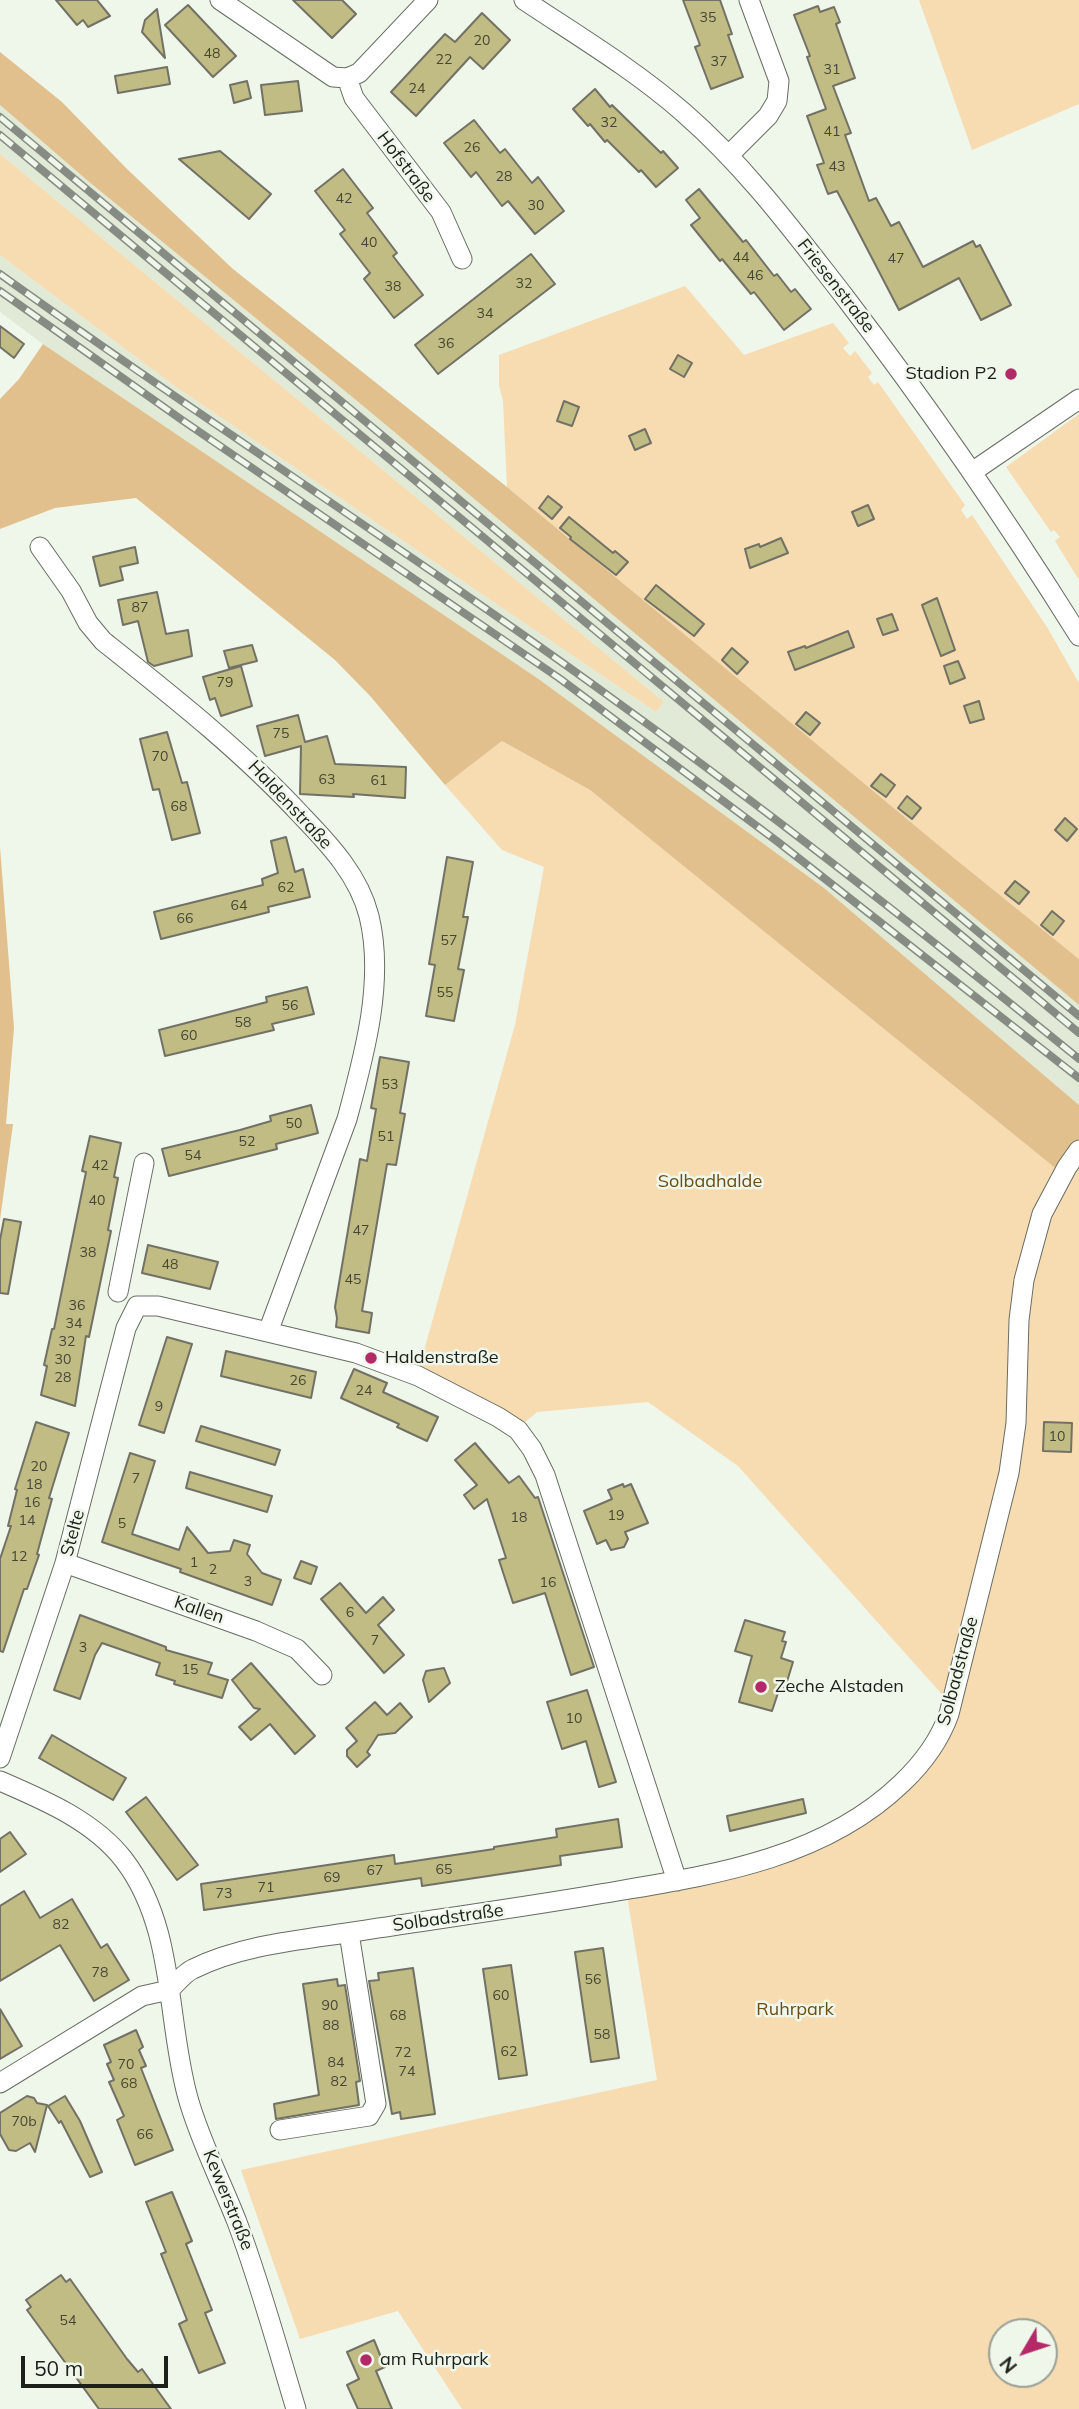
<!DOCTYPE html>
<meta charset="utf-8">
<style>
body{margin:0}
#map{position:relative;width:1079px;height:2409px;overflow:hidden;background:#eff6ea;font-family:Mulish,sans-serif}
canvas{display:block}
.north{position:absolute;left:988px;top:2318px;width:70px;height:70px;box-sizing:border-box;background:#eff6ea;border:2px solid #9ba097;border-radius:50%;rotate:231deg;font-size:19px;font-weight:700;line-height:28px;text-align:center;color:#1d1f1b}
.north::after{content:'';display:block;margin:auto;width:24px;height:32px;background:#b42a68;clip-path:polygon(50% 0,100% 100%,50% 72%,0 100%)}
.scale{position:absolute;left:21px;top:2356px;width:147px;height:32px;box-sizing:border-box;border:4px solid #1d1f1b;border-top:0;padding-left:9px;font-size:21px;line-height:24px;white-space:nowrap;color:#1d1f1b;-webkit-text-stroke:5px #eff6ea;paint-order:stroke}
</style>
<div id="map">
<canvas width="1079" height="2409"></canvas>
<div class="north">N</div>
<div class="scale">50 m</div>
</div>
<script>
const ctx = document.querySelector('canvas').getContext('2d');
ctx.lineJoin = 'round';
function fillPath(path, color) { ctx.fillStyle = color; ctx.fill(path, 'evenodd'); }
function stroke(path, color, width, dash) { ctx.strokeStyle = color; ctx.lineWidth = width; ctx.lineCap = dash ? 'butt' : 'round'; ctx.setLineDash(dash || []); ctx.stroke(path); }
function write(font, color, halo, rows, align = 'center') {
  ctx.font = font + ' Mulish,sans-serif'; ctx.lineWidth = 5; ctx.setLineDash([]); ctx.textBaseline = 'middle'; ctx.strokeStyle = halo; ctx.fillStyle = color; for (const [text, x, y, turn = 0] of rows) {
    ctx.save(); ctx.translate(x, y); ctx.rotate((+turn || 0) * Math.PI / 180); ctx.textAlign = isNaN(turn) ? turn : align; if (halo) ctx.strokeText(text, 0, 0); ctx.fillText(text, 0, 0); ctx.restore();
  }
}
fillPath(new Path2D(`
 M0,105L88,181L362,405L1079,1005V1105L824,888L540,680L43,344L0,312V255L176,387L656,712L664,702L0,154Z`), '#e0ead7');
fillPath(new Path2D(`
 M919,0H1079V104L972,150Z
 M0,154L664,702L656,712L176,387L0,255Z
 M685,286L744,355L833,323L849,343L843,348L850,356L855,351L872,373L868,377L874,385L878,382L965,505L961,510L967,519L972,515L1047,627L1079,683V959L954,858L507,487L503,401L499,385V355Z
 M1079,414V580L1055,541L1060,537L1054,530L1051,532L1006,467Z
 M502,741L590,790L1060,1172L1030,1234L1005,1471L947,1700L738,1466L648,1402L537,1412L517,1429L418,1372L515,1025L544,867L502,850L445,785Z
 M1079,1159V2409H462L398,2311L300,2339L241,2170L657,2080L627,1895L861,1818L954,1714L1011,1472L1030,1278L1039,1237ZM1002,2332H1044V2374H1002Z`), '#f7dbb1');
fillPath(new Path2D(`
 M0,52L62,102L127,169L233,269L507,487L954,858L1079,959V1005L362,405L88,181L0,105Z
 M43,344L540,680L824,888L1079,1105V1148L1060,1172L590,790L502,741L445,785L371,697L335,660L136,498L55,508L0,529V399L19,379Z
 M0,847L14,1028L6,1124H13L0,1220Z`), '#e1c08d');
const building = new Path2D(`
 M56,0H97L110,16L88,27L83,20L77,25Z
 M293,0H342L356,14L332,38Z
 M683,0H720L732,34L728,35L743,77L711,89L695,47L700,45Z
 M188,5L236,56L213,77L165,25Z
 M818,6L820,12L834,7L840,22L836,24L855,78L833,86L851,133L845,135L869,201L876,198L891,226L899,222L923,267L973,241L976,247L980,245L1011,305L981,320L959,278L899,310L837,191L828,194L817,165L824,163L807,116L826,109L807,57L810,56L794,15Z
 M157,9L165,58L142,32L145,20Z
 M482,13L510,40L483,69L470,57L416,116L391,92L445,34L455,42Z
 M167,67L170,84L118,93L115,76Z
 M247,81L251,98L234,103L230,85Z
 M298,81L302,111L265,115L261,85Z
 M595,89L610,107L612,105L661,153L663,151L678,168L656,187L641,170L639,172L607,140L605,142L590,124L588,126L573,109Z
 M474,120L500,153L505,149L532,183L538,177L564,211L535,234L508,201L502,206L476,172L471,177L444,143Z
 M220,151L271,194L249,219L179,159Z
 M343,169L373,208L367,213L397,253L393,256L423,295L394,318L364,279L370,273L340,234L345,230L315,191Z
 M699,189L743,242L746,240L774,276L777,274L791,292L795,289L811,309L784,330L754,292L751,294L722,259L720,261L691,225L700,218L686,200Z
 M531,254L555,284L438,374L415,345Z
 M0,326L24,344L14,358L0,347Z
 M678,355L692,363L684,377L670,369Z
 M564,401L579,407L572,426L557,421Z
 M645,429L651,443L635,450L629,436Z
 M548,496L562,507L552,519L539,508Z
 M868,505L874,519L858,526L852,512Z
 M569,517L613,553L615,551L628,562L616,575L570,539L571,537L560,528Z
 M781,538L788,553L750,568L745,549L759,544L760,547Z
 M135,547L138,563L120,567L123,580L100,586L93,557Z
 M656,585L704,624L694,636L645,599Z
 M157,592L166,634L188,630L192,656L154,666L148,662L138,621L123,625L118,600Z
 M937,598L955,650L941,656L922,605Z
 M892,614L898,630L883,635L877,619Z
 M848,631L854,647L795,670L788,652L805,646L806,648Z
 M252,645L257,661L229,668L224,651Z
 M732,648L748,662L737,674L722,660Z
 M958,661L965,678L950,684L944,666Z
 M241,666L252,706L221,716L215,698L210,700L203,677Z
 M979,701L984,719L970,723L964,706Z
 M806,712L820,723L810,735L796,724Z
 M298,715L305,742L327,736L335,764L406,767L405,798L353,794L354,797L300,794L301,746L265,756L257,726Z
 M167,732L182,783L187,782L200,833L172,840L159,789L153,790L140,739Z
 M881,774L895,785L886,797L871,786Z
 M907,796L921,808L912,819L898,808Z
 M1065,818L1077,829L1067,841L1055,830Z
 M286,837L295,872L303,869L310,897L268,907L269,912L161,939L154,912L263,885L262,879L278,873L271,841Z
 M447,857L473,862L463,917H468L458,969L464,970L454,1021L426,1016L435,965L429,964Z
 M1015,881L1029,892L1019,904L1005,893Z
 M1052,911L1064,921L1053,935L1041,925Z
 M307,987L314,1014L272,1024L274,1030L165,1056L159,1030L267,1002L266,997Z
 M380,1057L409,1062L400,1113L405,1114L396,1165L387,1164L362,1311L372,1313L369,1333L336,1327L337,1318L335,1307L360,1159L367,1161L376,1109L371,1108Z
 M311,1105L318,1133L276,1144L277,1149L169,1176L162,1149L240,1130L271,1121L270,1116Z
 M90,1136L121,1143L114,1177L118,1178L108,1230L111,1231L89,1337L86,1336L75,1406L41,1395L47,1366L44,1365L52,1329H54L86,1172L82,1171Z
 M4,1219L21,1222L8,1294L0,1293V1240Z
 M148,1245L218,1262L210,1289L142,1273Z
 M167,1337L192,1344L164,1433L139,1425Z
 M226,1351L316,1372L311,1398L221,1376Z
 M354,1369L387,1383L383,1392L438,1417L427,1441L397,1427L399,1424L341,1398Z
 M36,1422L69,1433L49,1498L52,1499L37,1554L39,1555L27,1589H24L3,1652L0,1651V1559L11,1526H8L17,1490L15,1489Z
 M1044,1422L1072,1423L1071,1452L1043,1451Z
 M201,1426L280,1450L275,1465L196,1441Z
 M475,1443L509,1483L519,1476L535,1498L538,1497L594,1667L571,1675L545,1593L513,1603L499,1560L506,1558L487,1499L474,1509L464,1495L477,1485L455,1460Z
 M130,1453L155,1461L132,1534L179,1550L187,1527L208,1553L230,1551L234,1540L250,1545L247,1554L262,1573L281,1580L272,1605L180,1572L181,1569L102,1542Z
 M190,1472L272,1496L267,1512L186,1488Z
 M623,1484L624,1487L631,1484L648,1523L625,1532L628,1539L624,1547L611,1550L606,1540L597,1544L584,1511L612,1499L608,1490Z
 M301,1561L317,1567L311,1584L294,1578Z
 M340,1583L366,1613L383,1597L394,1610L378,1625L404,1655L384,1673L321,1599Z
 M80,1615L166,1647V1650L212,1663L208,1674L228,1680L222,1698L174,1684L175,1681L156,1675L160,1663L102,1643L95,1655L80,1699L54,1690Z
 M745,1620L785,1632L782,1641L786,1642L781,1658L793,1662L785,1688L780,1687L772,1711L739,1702L752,1656L735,1651Z
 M251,1663L315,1736L295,1754L270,1724L251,1740L239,1727L260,1709L254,1708L232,1680Z
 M444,1668L450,1683L429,1702L423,1680L426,1671Z
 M587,1690L616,1782L599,1787L586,1741L562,1749L547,1702Z
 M375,1702L387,1715L400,1703L412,1717L395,1733L378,1735L367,1752L370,1755L357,1767L347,1756V1750L357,1741L346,1728Z
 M52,1735L126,1778L113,1800L39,1758Z
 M146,1797L198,1865L177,1880L126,1812Z
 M803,1799L806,1813L730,1831L727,1816Z
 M618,1819L622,1847L560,1856L561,1865L422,1886L421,1878L204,1910L201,1884L394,1855L395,1864L494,1849V1847L557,1837L556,1829Z
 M10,1832L26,1854L0,1872V1839Z
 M24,1891L40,1918L72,1899L101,1948L107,1944L129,1980L94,2001L60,1945L0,1981V1906Z
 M603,1948L619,2058L591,2062L575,1952Z
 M511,1965L527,2075L499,2079L483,1969Z
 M413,1968L435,2114L401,2119L400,2112L392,2114L369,1981L379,1980L378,1973Z
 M337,1979L338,1986L345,1985L360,2081L356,2082L359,2105L276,2119L274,2104L319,2095L303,1984Z
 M0,2009L22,2046L0,2059Z
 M136,2030L143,2047L139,2050L146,2066L141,2068L173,2150L135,2165L117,2120L124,2116L109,2082L114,2080L107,2064L111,2062L104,2045Z
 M27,2096L34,2098L37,2103L47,2105L35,2152L30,2143L16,2151L9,2150L0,2134V2113Z
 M65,2096L80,2121L102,2172L90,2177L61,2121L59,2123L48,2106Z
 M172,2192L192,2241L186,2244L212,2310L205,2313L225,2363L199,2373L179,2324L187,2320L161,2254L166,2252L146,2202Z
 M61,2275L66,2282L70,2279L127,2359L138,2372L142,2369L171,2409H99L27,2310L31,2307L26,2300Z
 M374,2340L385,2367L376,2371L392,2409H358L347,2385L359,2379L347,2352Z`);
fillPath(building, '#c0bc83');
stroke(building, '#727165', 2);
const minor = new Path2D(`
 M220,0L333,77L347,78L359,73L428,0
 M524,0C578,36 635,70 684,113C746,167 794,232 844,296C928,406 1006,519 1079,636
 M347,78L354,98L441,212L462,259
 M729,155L768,116L777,101L779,81L749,0
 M972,472L1079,399
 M40,547L71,591L88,623L103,641C172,696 242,751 302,816C330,845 359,876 369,916C385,981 364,1056 347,1119L268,1332
 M118,1292L144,1163
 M65,1563L256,1631L297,1649L322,1675
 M0,1758L65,1563L126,1328L137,1306H158L356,1353L418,1376L498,1417L518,1430L532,1449L545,1475L677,1881
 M0,1781C44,1800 94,1821 124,1860C176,1928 166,2020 188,2098C200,2141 221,2181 237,2222C260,2283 277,2346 296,2409
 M169,1990C177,1983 184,1973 193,1969C242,1945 300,1940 353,1932C431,1920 510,1909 588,1896C698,1877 818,1864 902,1783C923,1763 939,1742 949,1714L1009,1473L1016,1423L1019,1320L1024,1280L1042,1214L1067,1167L1079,1150
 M0,2083L142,1996L169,1990
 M280,2130L369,2116L376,2104L349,1933`);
stroke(minor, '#676d62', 21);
stroke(minor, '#fff', 19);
const rail = new Path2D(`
 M0,117L1079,1016
 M0,135L1079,1033
 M0,274C203,420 415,555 617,702C775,816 928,936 1079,1059
 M0,291L182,420L559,678L778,842L1079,1078`);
stroke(rail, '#868b83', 8);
stroke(rail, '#eff6ea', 5, [16]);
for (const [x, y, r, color] of [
 [1011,374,7,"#b42a68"],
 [371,1358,7,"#b42a68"],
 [761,1687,7,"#b42a68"],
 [366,2360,7,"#b42a68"]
]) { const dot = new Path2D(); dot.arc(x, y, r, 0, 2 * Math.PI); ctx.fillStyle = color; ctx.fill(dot); stroke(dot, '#eff6ea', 2.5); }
write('14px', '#464635', null, [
 ["35",708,18],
 ["20",482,41],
 ["48",212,54],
 ["22",444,60],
 ["37",719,62],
 ["31",832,70],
 ["24",417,89],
 ["32",609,123],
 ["41",832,132],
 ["26",472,148],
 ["43",837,167],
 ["28",504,177],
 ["42",344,199],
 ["30",536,206],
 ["40",369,243],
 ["44",741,258],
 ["47",896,259],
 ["46",755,276],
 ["32",524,284],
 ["38",393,287],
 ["34",485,314],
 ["36",446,344],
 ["87",140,608],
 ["79",225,683],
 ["75",281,734],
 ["70",160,757],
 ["63",327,780],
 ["61",379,781],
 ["68",179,807],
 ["62",286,888],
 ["64",239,906],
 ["66",185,919],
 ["57",449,941],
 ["55",445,993],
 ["56",290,1006],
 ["58",243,1023],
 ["60",189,1036],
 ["53",390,1085],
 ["50",294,1124],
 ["51",386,1137],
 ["52",247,1142],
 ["54",193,1156],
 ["42",100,1166],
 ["40",97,1201],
 ["47",361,1231],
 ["38",88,1253],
 ["48",170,1265],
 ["45",353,1280],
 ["36",77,1306],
 ["34",74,1324],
 ["32",67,1342],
 ["30",63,1360],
 ["28",63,1378],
 ["26",298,1381],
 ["24",364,1391],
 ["9",159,1407],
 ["10",1057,1437],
 ["20",39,1467],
 ["7",136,1479],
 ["18",34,1485],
 ["16",32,1503],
 ["19",616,1516],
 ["18",519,1518],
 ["14",27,1521],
 ["5",122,1524],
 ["12",19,1557],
 ["1",194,1563],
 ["2",213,1570],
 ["3",248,1582],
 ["16",548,1583],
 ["6",350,1613],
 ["7",375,1641],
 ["3",83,1648],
 ["15",190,1670],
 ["10",574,1719],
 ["65",444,1870],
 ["67",375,1871],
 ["69",332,1878],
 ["71",266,1888],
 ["73",224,1894],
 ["82",61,1925],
 ["78",100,1973],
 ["56",593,1980],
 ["60",501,1996],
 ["90",330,2006],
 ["68",398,2016],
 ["88",331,2026],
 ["58",602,2035],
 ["62",509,2052],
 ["72",403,2053],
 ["84",336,2063],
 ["70",126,2065],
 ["74",407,2072],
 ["82",339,2082],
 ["68",129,2084],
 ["70b",24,2122],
 ["66",145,2135],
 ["54",68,2321]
]);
write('18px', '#1d1f1b', '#eff6ea', [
 ["Hofstraße",406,167,53],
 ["Friesenstraße",836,286,52],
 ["Haldenstraße",290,805,47],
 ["Stelte",73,1533,-75],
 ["Kallen",199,1610,19],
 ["Solbadstraße",958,1671,-75],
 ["Solbadstraße",448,1918,-8],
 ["Kewerstraße",228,2200,68]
]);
write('18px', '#1d1f1b', '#eff6ea', [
 ["Stadion P2",997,374,"right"],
 ["Haldenstraße",385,1358],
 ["Zeche Alstaden",775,1687],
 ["am Ruhrpark",380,2360]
], 'left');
write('18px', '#6e4e12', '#eff6ea', [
 ["Solbadhalde",710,1182],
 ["Ruhrpark",795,2010]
]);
</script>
